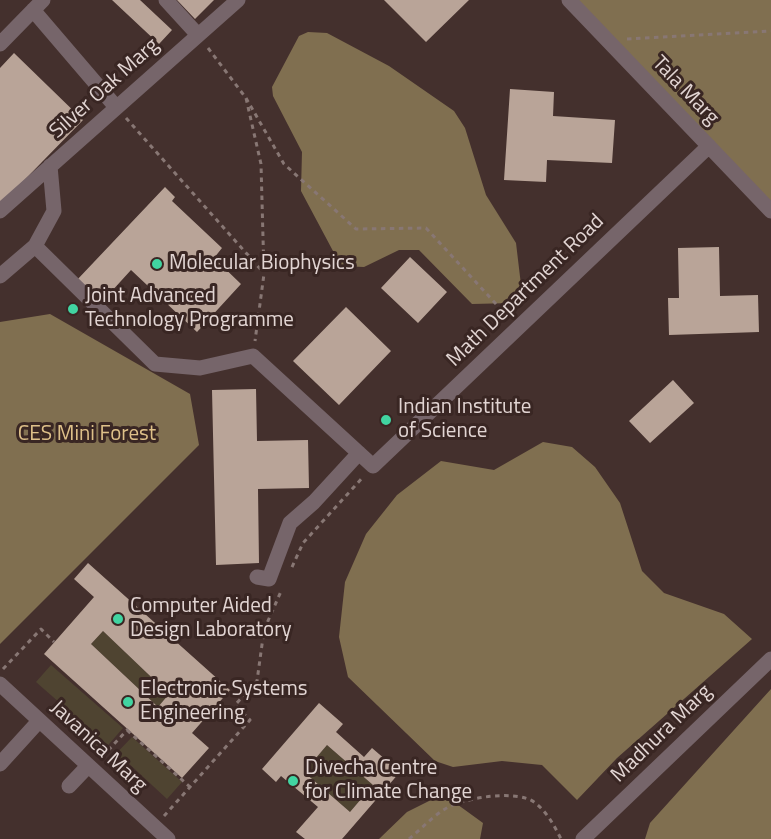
<!DOCTYPE html>
<style>
body{margin:0}
canvas{display:block;background:#44302d}
</style>
<canvas width="771" height="839"></canvas>
<script>
const ctx = document.querySelector('canvas').getContext('2d');
ctx.lineJoin = 'round';
function fillPath(path, color) { ctx.fillStyle = color; ctx.fill(path, 'evenodd'); }
function stroke(path, color, width, dash) { ctx.strokeStyle = color; ctx.lineWidth = width; ctx.lineCap = dash ? 'butt' : 'round'; ctx.setLineDash(dash || []); ctx.stroke(path); }
function write(font, color, halo, rows, align = 'center') {
  ctx.font = font + ' "Titillium Web",sans-serif'; ctx.lineWidth = 6; ctx.setLineDash([]); ctx.textBaseline = 'middle'; ctx.strokeStyle = halo; ctx.fillStyle = color; for (const [text, x, y, turn = 0] of rows) {
    ctx.save(); ctx.translate(x, y); ctx.rotate((+turn || 0) * Math.PI / 180); ctx.textAlign = isNaN(turn) ? turn : align; if (halo) ctx.strokeText(text, 0, 0); ctx.fillText(text, 0, 0); ctx.restore();
  }
}
fillPath(new Path2D(`
 M103,631L169,694L158,707L91,644Z
 M51,665L123,728L103,751L96,745L101,739L36,682Z
 M132,737L182,782L167,799L125,760L119,766L111,759Z
 M327,745L373,785L350,812L304,772Z`), '#4f4431');
fillPath(new Path2D(`
 M569,0H771V211Z
 M308,32L327,33L389,66L454,111L465,128L486,195L516,243L521,285L513,303L472,304L419,250H399L364,267L341,266L301,191L302,152L273,96L272,87L299,36Z
 M50,314L190,394L199,445L0,644V322Z
 M543,442L572,447L595,467L620,503L642,571L664,593L724,614L752,639L617,758L577,800L542,765L502,761L453,767L435,761L348,677L339,637L345,582L366,534L397,495L441,461L494,470Z
 M771,689V839H645L650,823Z
 M443,794L483,823L480,839H379L407,812Z`), '#806f50');
fillPath(new Path2D(`
 M112,0H140L172,30L159,44Z
 M177,0H214L195,19Z
 M384,0H469L426,42Z
 M14,53L83,120L0,205V68Z
 M510,89L554,92L553,116L615,120L612,163L547,160L546,182L504,180Z
 M165,187L175,197L172,201L222,248L214,258L241,284L197,332L131,270L100,304L76,281Z
 M719,247L720,296L758,295L759,332L669,335L668,298H679L678,248Z
 M410,257L447,292L418,323L381,288Z
 M346,307L391,351L339,405L293,361Z
 M673,380L694,403L650,443L629,421Z
 M256,389L257,441L308,440L309,488L258,489L259,563L216,565L212,390Z
 M88,563L230,690L192,733L209,748L182,778L44,654L94,597L74,579ZM103,631L169,694L158,707L91,644Z
 M319,703L343,724L336,732L364,757L372,748L400,772L342,839H305L296,832L318,807L281,776L276,782L262,769ZM327,745L373,785L350,812L304,772Z`), '#b9a498');
stroke(new Path2D(`
 M627,39L771,31
 M208,48L246,98L261,164L264,274L255,341
 M246,98L284,164L356,229L426,228L508,317
 M126,118L263,272
 M292,567L303,543L364,476
 M3,669L41,629L54,642
 M127,730L190,787
 M102,757L128,729
 M164,816L250,720L235,705L257,681L264,630L282,589
 M409,839C421,829 432,817 445,809C462,798 516,789 534,802C547,812 554,825 561,839`), '#887774', 3, [4.5, 4.5]);
stroke(new Path2D(`
 M166,0L198,35
 M569,0L771,211
 M33,10L116,107
 M0,44L43,0
 M0,211L238,0
 M35,246L155,364L200,368L253,356L373,466L709,146
 M0,276L35,246L54,211L50,166
 M257,577L269,579L290,523L314,502L359,453
 M0,684L168,839
 M0,764L39,721
 M69,786L88,766
 M583,839L771,659`), '#76656a', 15);
for (const [x, y, r, color] of [
 [157,264,6,"#41d4a1"],
 [73,309,6,"#41d4a1"],
 [386,420,6,"#41d4a1"],
 [118,619,6,"#41d4a1"],
 [128,702,6,"#41d4a1"],
 [293,781,6,"#41d4a1"]
]) { const dot = new Path2D(); dot.arc(x, y, r, 0, 2 * Math.PI); ctx.fillStyle = color; ctx.fill(dot); stroke(dot, '#392623', 2); }
write('21px', '#e2d5d3', '#392623', [
 ["Silver Oak Marg",105,89,-42],
 ["Tala Marg",685,91,46],
 ["Math Department Road",526,291,-44],
 ["Madhura Marg",662,734,-44],
 ["Javanica Marg",98,747,43]
]);
write('21px', '#e2d5d3', '#392623', [
 ["Molecular Biophysics",169,264],
 ["Joint Advanced",85,297],
 ["Technology Programme",85,321],
 ["Indian Institute",398,408],
 ["of Science",398,432],
 ["Computer Aided",130,607],
 ["Design Laboratory",130,631],
 ["Electronic Systems",140,690],
 ["Engineering",140,714],
 ["Divecha Centre",305,769],
 ["for Climate Change",305,793]
], 'left');
write('21px', '#dec089', '#392623', [
 ["CES Mini Forest",87,435]
]);
</script>
